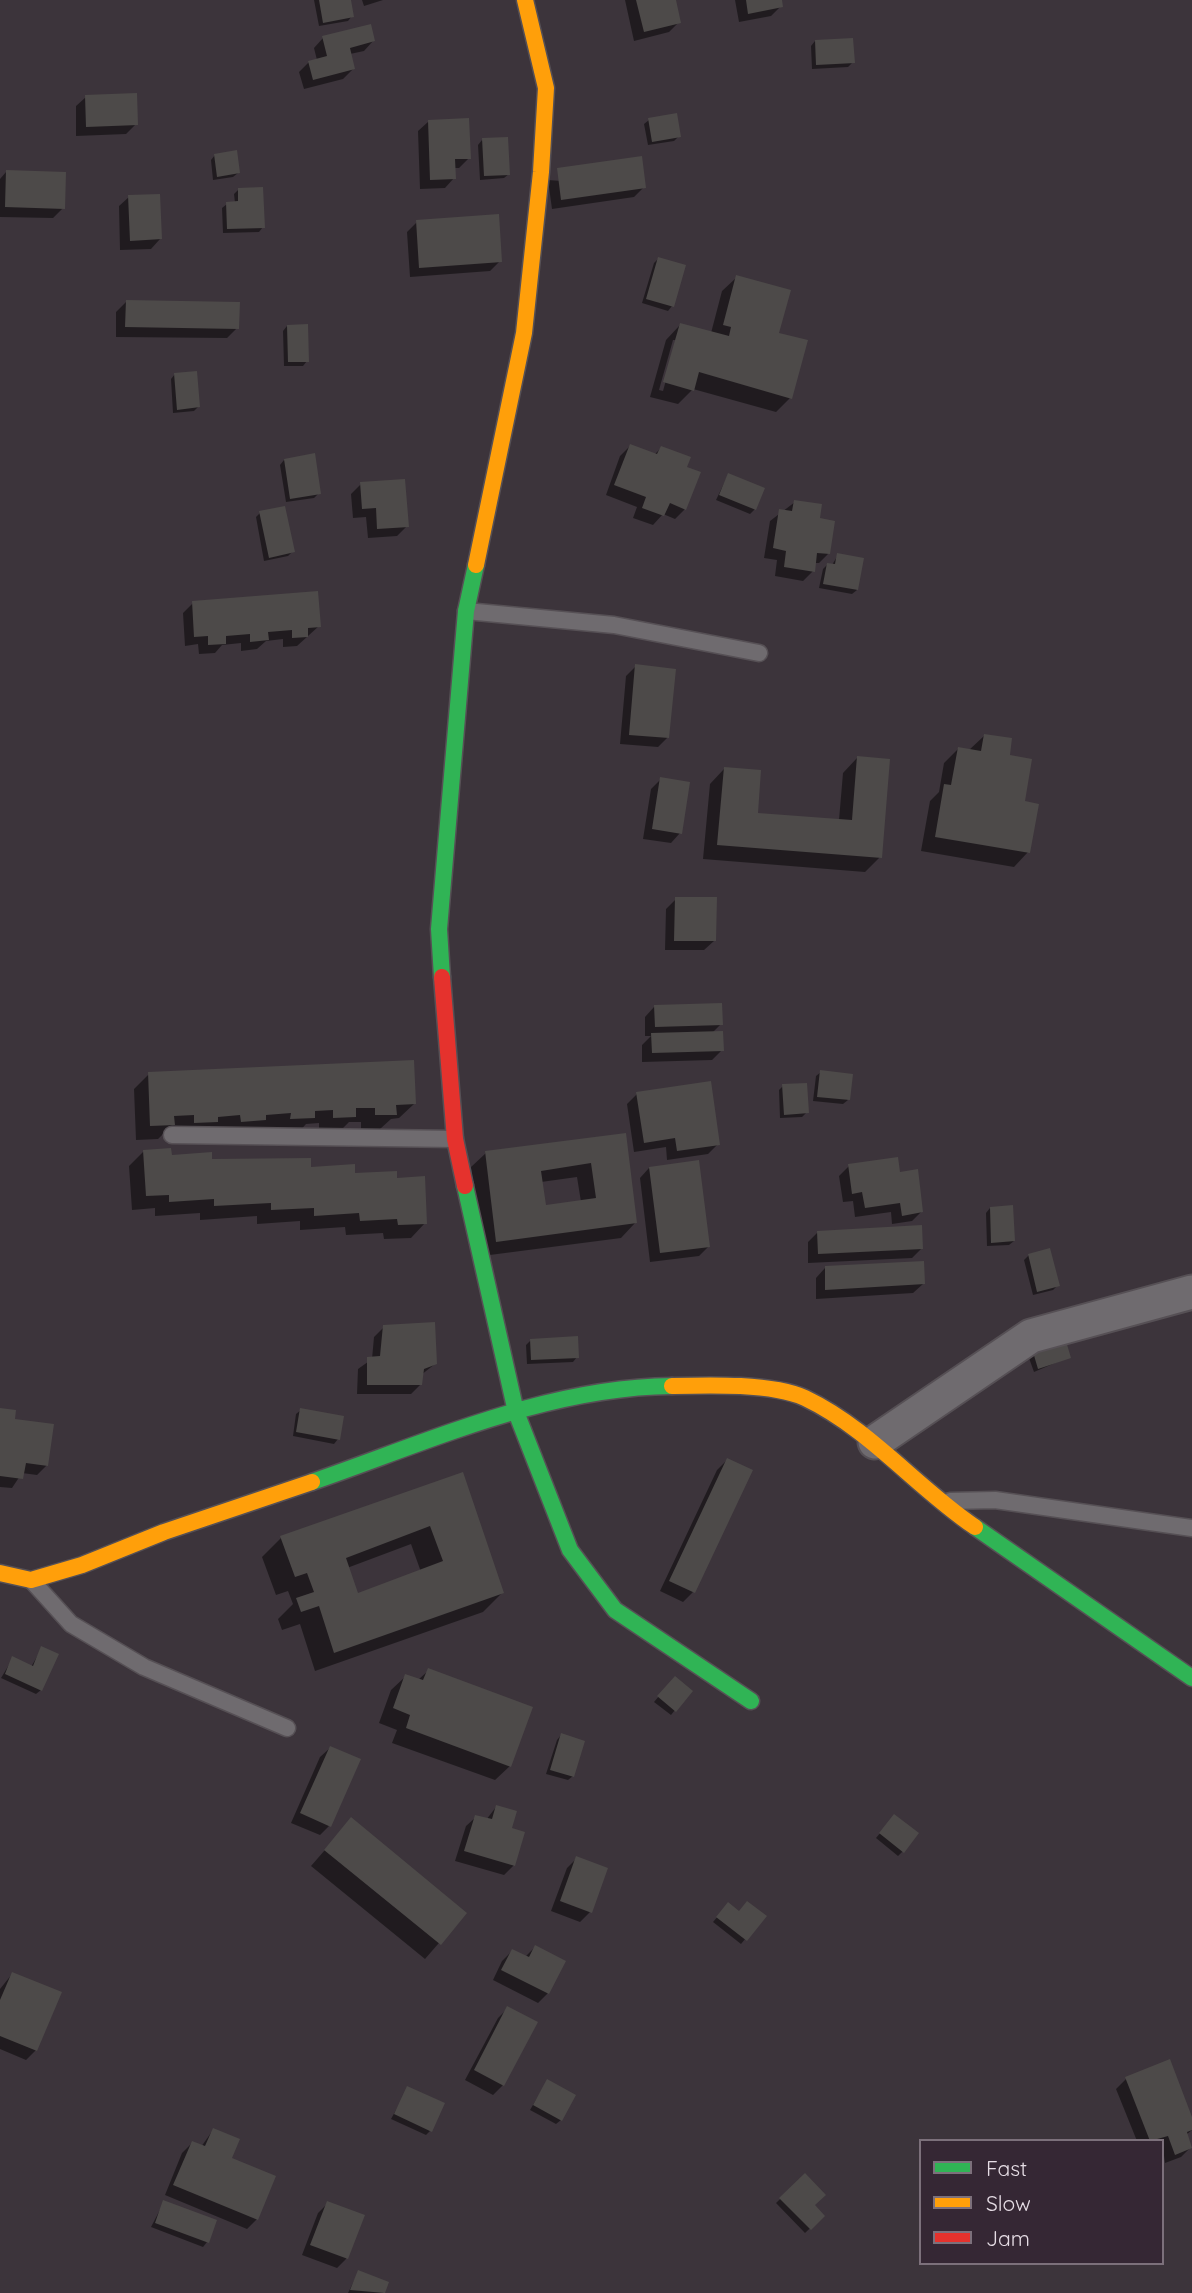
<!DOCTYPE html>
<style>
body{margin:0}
#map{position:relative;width:1192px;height:2293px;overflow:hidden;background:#3c343b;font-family:Quicksand,sans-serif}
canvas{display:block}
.legend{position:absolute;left:919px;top:2139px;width:245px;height:126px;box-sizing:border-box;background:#352734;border:2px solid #7c707b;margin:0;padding:9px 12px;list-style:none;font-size:21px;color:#e6dde5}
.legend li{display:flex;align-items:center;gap:14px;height:35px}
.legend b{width:35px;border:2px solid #7c707b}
</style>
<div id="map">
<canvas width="1192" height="2293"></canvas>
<ul class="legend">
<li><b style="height:9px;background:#30b455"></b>Fast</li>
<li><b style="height:9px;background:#ff9f0a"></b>Slow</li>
<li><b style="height:9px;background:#e5322d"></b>Jam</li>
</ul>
</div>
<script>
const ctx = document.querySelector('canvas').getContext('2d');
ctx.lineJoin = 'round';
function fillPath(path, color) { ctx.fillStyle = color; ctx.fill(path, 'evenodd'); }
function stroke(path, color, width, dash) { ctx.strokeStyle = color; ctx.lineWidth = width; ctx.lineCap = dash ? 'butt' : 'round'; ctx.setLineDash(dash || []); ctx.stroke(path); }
fillPath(new Path2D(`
 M314,0H349L352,16L348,21L319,26Z
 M362,0H383L364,6Z
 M625,0H674L679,22L669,32L634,41Z
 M735,0H780L781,6L771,16L739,22Z
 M323,38L373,41L364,51L350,54L353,69L343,79L304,89L299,72L309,62L317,60L314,48Z
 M815,41L853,62L848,67L812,69L811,46Z
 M86,97L136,124L126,134L76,136V106Z
 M649,120L679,136L674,141L648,145L644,124Z
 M428,122L469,158L459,168H454V178L445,188L420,189L418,131Z
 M482,140L509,174L504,178L480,180L478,145Z
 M215,155L238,173L233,177L213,180L211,160Z
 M6,172L63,208L53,218L0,217V179Z
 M548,180L644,187L634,197L552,209Z
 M239,189L263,227L259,232L223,233L222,208L227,204L235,203L234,194Z
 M129,197L160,239L151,249L120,250L119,206Z
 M417,222L500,261L490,271L410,277L407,232Z
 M658,259L672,306L668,311L642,303L654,263Z
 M737,277L777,334L790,398L776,412L693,389L678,404L650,397L666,340L680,325L711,333L722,291ZM673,340H677L663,391L659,390Z
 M126,302L237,328L227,338L116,337V312Z
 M287,326L307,361L303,366H284L283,331Z
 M175,374L198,407L194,411L173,413L171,379Z
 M630,446L654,455L661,448L684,468L685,509L675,519L663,514L653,525L633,518L637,507L606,495L620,456Z
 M284,460L319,493L314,498L286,502L280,465Z
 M728,475L755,509L750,514L716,500Z
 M361,484L407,526L397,536L368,538L366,517L353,518L351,494Z
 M795,502L818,520L828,554L819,563H814L813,571L803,581L775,576L777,560L764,558L770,521Z
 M260,513L293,551L288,556L264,561L256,517Z
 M838,555L857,590L852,594L819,588L823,569L827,565H832Z
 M193,603L319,626L297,646L283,647V639L266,641L257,649L241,651V643L222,645L215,653L199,654L198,644L185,646L183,613Z
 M636,666L668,737L658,747L620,744L626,676Z
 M984,736L1007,757L1023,803L1028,852L1014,867L921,851L930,801L939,792L944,763L959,748L969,750Z
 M857,758L880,857L865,872L703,859L710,784L724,769L756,814L839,820L843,773Z
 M661,779L680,833L671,843L643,839L651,789Z
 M676,899L714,941L704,950H665L666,909Z
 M654,1007L721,1024L712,1033L722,1050L712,1060L642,1062V1045L651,1036H645V1017Z
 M821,1072L848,1100L843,1104L813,1101L816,1076Z
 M149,1074L414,1104L399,1118L391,1119L380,1129H361V1122H349L340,1131L319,1132V1123L306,1124L299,1132L276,1133L277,1127L256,1128L249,1135L167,1130L158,1139L136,1140L134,1089Z
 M783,1086L807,1112L802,1117L780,1118L779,1090Z
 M637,1094L718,1144L708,1154L667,1160L666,1147L634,1152L627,1104Z
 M624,1134L635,1223L621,1238L482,1256L471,1167L486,1153ZM577,1177L581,1202L545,1207L541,1182Z
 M143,1152L395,1180L425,1223L411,1238L384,1239L383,1233L346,1235L345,1227L300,1230V1221L257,1224V1216L200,1220V1213L155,1216V1208L132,1210L129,1166Z
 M849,1166L899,1174L922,1211L912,1221L892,1224L891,1212L855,1217L853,1201L843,1202L839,1176Z
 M649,1168L709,1246L699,1256L650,1262L640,1178Z
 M990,1208L1014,1241L1009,1245L987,1246L986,1213Z
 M817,1233L922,1248L912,1258L808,1263V1242Z
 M1029,1255L1058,1285L1053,1290L1033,1295L1024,1260Z
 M825,1268L923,1284L913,1293L816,1299V1278Z
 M384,1327L435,1364L421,1375V1384L411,1394H357L358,1369L372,1359L374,1337Z
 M531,1340L577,1357L573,1362L527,1364L526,1345Z
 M1034,1354L1069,1357L1034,1372L1029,1358Z
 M0,1410L13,1420L47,1465L37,1475L22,1473L12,1488L0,1487Z
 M301,1410L338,1439L334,1444L293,1436L296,1414Z
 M727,1460L750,1471L693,1592L683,1602L660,1591L717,1470Z
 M462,1474L502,1593L483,1612L315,1671L300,1624L282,1630L278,1619L293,1604L288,1591L276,1595L262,1557L281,1538ZM411,1544L421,1572L357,1596L347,1568Z
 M42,1648L41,1690L36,1694L1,1678L13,1658L31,1667Z
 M429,1670L510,1766L495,1780L392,1743L397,1730L379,1723L391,1690L406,1676L418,1680Z
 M671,1682L675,1710L671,1715L654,1702Z
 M561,1735L573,1776L568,1780L546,1774L557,1740Z
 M330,1748L329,1826L320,1835L291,1823L320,1757Z
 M496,1807L510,1829L514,1865L504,1875L455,1861L466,1826L476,1817L486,1820Z
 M351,1820L465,1913L425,1959L311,1866Z
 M890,1821L903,1851L898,1856L876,1838Z
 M577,1858L590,1912L580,1922L551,1911L567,1868Z
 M724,1909L739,1913L764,1916L741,1944L713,1922Z
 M535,1947L548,1993L538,2003L493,1980L502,1961L512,1951L525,1957Z
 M12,1974L36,2050L26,2060L0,2049V1989Z
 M508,2008L503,2085L493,2095L465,2080L498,2018Z
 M1126,2079L1192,2122V2130L1186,2135L1191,2147L1181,2157L1165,2163L1162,2141H1137L1116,2089Z
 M547,2081L561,2120L556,2124L530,2110Z
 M408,2088L430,2131L426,2135L391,2119Z
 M213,2130L257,2219L247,2229L165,2195L182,2153L192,2143L201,2147Z
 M805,2175L813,2205L823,2216L805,2233L776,2203Z
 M164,2202L207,2242L203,2247L151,2227Z
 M328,2203L362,2216L346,2259L337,2268L302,2255L318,2213Z
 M358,2273L387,2283L383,2293H348Z`), '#0007');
fillPath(new Path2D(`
 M319,0H351L354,17L323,23Z
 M636,0H676L681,23L644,32Z
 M746,0H782L783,7L748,14Z
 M371,24L375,41L350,48L355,69L313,80L308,61L327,56L322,36Z
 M853,38L855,63L816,65L815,40Z
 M137,93L138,125L86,127L85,95Z
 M677,113L681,137L652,142L648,118Z
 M469,118L471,159H455L456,179L430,180L428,120Z
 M508,137L510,175L484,176L482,138Z
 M237,150L240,173L217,177L214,154Z
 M642,156L646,188L561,200L557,168Z
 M6,170L66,172L65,209L5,207Z
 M263,187L265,228L227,229L226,202L238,201V188Z
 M160,194L162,239L130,241L128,195Z
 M499,214L502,262L419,268L416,220Z
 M658,257L686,265L674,307L646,299Z
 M736,275L791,290L779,333L808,340L792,399L699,372L694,391L663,382L680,323L729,336L731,327L723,325Z
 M126,300L240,302L239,329L125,327Z
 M308,324L309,362H288L287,325Z
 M197,371L200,407L177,410L174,373Z
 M630,444L657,454L661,446L691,457L687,467L701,472L686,510L670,503L664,516L642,508L646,497L614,485Z
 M315,453L321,494L290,499L284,459Z
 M728,473L765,488L756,510L719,495Z
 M405,479L409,527L377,529L376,508L362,509L360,482Z
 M794,500L822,504L820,518L835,521L830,554L817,553L815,572L784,567L786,551L773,548L779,509L792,511Z
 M285,506L295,552L269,558L259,511Z
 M837,553L864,558L858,590L823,584L827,563L835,564Z
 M318,591L321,627L308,628V637L292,638V630L268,632L269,640L250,642V634L226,636V644L208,645V636L194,637L192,601Z
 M635,664L676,669L669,738L629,735Z
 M984,734L1012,738L1010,755L1032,759L1025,801L1039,804L1030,853L935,837L944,784L951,785L958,747L981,751Z
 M857,756L890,759L882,858L717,845L724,767L761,770L758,813L852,820Z
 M660,777L690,782L682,834L652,829Z
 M675,897H717L716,941H674Z
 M722,1003L723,1025L655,1027L654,1005Z
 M723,1031L724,1051L652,1053L651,1033Z
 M414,1060L416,1104L396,1105L397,1115H375V1108H356V1117L333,1118V1110L315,1111V1118L290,1119L291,1113L266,1115V1120L241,1122L240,1115L218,1117V1122L194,1123V1115L174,1116L175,1125L150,1126L148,1072Z
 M820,1070L853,1074L850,1100L817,1097Z
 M711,1081L720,1145L677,1151L675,1138L644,1143L636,1092Z
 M807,1083L809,1113L784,1115L782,1084Z
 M626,1133L637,1223L496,1242L485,1151ZM591,1163L596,1198L546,1205L541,1171Z
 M171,1148L172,1155L212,1152V1159L311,1158V1167L355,1164V1173L397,1171V1178L425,1176L427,1224L398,1225L397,1219L360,1221L359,1213L314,1216V1208L271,1210V1203L214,1206V1199L169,1202V1195L146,1196L143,1150Z
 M898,1157L900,1172L918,1169L923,1212L902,1216L900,1203L865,1208L862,1192L852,1194L848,1164Z
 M699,1160L710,1247L660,1253L649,1167Z
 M1013,1205L1015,1241L991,1243L990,1207Z
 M922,1225L923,1249L818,1254L817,1231Z
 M1050,1248L1060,1286L1037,1292L1028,1254Z
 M924,1261L925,1284L825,1290V1266Z
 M435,1322L437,1364L424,1369L422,1385H367V1357L380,1356L383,1325Z
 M578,1336L579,1358L531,1360L530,1339Z
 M1066,1341L1071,1358L1038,1369L1033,1352Z
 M0,1408L16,1410L15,1419L54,1424L48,1466L26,1463L23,1479L0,1476Z
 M300,1408L344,1416L340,1440L296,1432Z
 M727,1458L753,1470L695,1593L669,1581Z
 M463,1472L504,1593L334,1653L319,1606L301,1612L296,1598L314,1592L307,1573L295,1577L280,1536ZM430,1526L443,1561L358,1593L346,1558Z
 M41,1646L59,1654L42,1691L5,1674L12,1656L33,1666Z
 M428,1668L533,1707L511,1767L406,1728L410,1715L393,1708L405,1674L423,1680Z
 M675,1676L693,1691L676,1712L657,1696Z
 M561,1733L585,1741L574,1777L550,1770Z
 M330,1746L361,1759L331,1827L300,1813Z
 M496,1805L517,1811L512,1828L525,1832L515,1866L464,1851L475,1815L492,1819Z
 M894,1814L919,1833L904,1853L879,1833Z
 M351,1817L467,1913L441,1945L324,1850Z
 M576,1856L608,1868L592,1913L560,1901Z
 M747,1901L767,1916L747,1941L716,1917L728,1902L739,1911Z
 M535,1945L566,1961L549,1994L501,1970L512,1949L529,1957Z
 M12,1972L62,1992L37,2051L0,2036V2000Z
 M507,2006L538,2022L504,2086L474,2070Z
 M1170,2059L1192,2117V2130L1187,2132L1192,2148L1175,2155L1168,2136L1150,2141L1125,2077Z
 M547,2079L576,2095L562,2121L533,2105Z
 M407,2086L445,2103L432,2132L394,2114Z
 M213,2128L240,2139L232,2158L276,2176L258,2220L173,2185L192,2141L205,2146Z
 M805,2173L826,2195L815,2205L825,2216L811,2230L779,2198Z
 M163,2200L217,2220L209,2243L155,2223Z
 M327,2201L365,2215L348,2259L310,2245Z
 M358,2270L389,2282L385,2293L350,2290Z`), '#4d4a49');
const lane = new Path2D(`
 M466,611L614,625L759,653
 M172,1135L455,1139
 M950,1501L995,1500L1192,1528
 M33,1582L71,1624L144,1667L287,1728`);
const street = new Path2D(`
 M875,1442L1031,1336L1192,1292`);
const fast = new Path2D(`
 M442,977L439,929L466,611L476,565
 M465,1186L516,1412L570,1550L615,1610L751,1701
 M312,1482C428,1442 547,1387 672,1386
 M975,1527L1192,1678`);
const slow = new Path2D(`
 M476,565L524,333L541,172L546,88L525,0
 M672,1386C708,1385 772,1383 805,1398C870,1429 916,1487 975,1527
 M0,1573L31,1580L82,1565L164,1532L312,1482`);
const jam = new Path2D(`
 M442,977L455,1139L465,1186`);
stroke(lane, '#565055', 19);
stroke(street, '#565055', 37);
stroke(fast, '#565055', 19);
stroke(slow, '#565055', 19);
stroke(jam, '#565055', 19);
stroke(lane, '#6f6b6f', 16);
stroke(street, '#6f6b6f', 33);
stroke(fast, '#30b455', 16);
stroke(slow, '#ff9f0a', 16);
stroke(jam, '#e5322d', 16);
</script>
